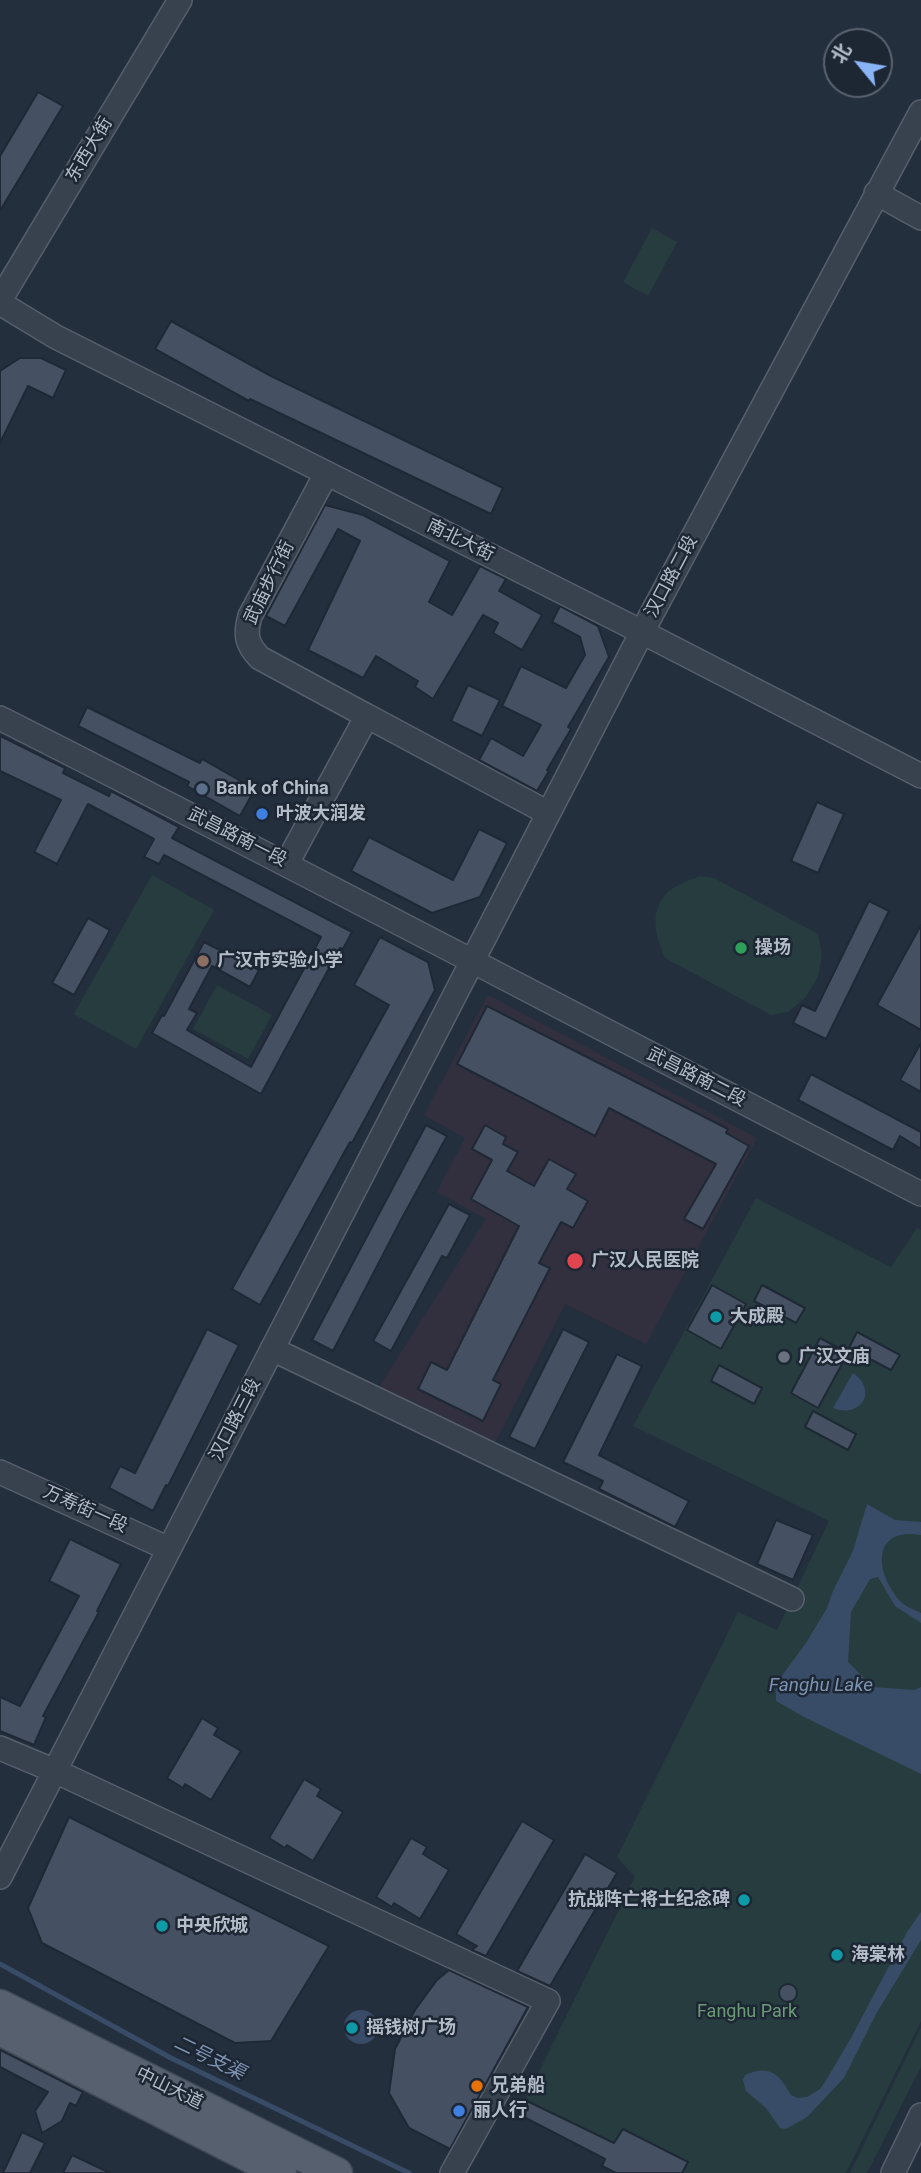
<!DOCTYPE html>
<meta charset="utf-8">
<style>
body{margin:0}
#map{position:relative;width:921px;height:2173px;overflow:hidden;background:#242f3e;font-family:Roboto,"Noto Sans SC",sans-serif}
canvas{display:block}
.north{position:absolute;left:823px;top:28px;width:70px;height:70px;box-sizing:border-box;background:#1d2633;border:2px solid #59626f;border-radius:50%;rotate:300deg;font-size:19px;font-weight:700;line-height:28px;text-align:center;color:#b4bcc9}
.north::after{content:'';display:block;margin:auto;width:24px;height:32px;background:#8ab4f8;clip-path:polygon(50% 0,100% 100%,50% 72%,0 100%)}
</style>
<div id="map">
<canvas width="921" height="2173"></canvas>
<div class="north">北</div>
</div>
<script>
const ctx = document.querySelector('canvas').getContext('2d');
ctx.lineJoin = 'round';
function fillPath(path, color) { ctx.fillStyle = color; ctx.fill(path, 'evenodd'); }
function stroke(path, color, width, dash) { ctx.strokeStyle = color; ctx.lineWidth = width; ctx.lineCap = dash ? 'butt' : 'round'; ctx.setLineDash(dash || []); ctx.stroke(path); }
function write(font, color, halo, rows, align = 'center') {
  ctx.font = font + ' Roboto,"Noto Sans SC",sans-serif'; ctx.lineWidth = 5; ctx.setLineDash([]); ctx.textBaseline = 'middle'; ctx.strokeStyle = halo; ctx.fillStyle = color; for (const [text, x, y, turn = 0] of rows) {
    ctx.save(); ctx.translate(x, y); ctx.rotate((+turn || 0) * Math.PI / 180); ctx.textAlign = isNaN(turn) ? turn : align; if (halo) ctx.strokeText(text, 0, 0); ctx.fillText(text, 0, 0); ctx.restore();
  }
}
fillPath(new Path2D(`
 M488,995L757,1138L646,1344L565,1304L494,1445L379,1387L486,1219L437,1192L465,1138L424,1115Z`), '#32303f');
fillPath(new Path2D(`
 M652,228L677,242L648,296L623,282Z
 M152,875L214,910L136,1049L74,1014Z
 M699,876L714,878L818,934L822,955L818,977L805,998L788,1012L771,1015L665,958C656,937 649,915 665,895C672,886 689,881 699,876Z
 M217,985L272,1015L248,1059L193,1029Z
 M756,1198L891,1267L917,1228L921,1230V2021L846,2173H616L602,2166L605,2159L518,2114L635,1877L617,1857L738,1612L777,1630L829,1521L633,1426Z
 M921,2027V2067L867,2173H850Z`), '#263c3f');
fillPath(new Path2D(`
 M853,1373C879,1391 860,1419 833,1408Z
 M867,1504L895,1520L921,1522V1535C870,1527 875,1574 901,1602C906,1607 915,1610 921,1613V1623L895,1606L878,1577L870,1579L851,1612L848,1662L873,1687L914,1690L921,1687V1774L804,1717L776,1701V1684L806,1643L827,1608L833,1591L853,1551Z
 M921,1912V1940L876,2014L844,2078L807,2117L786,2129L780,2128L766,2108L746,2091L743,2080L745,2075C770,2064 779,2074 791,2095L798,2098L807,2097L820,2089L825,2082L851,2038L907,1932Z
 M344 2027a17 17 0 1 1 34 0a17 17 0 1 1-34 0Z`), '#394c67');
stroke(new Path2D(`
 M0,1964L171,2058L409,2173`), '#394c67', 5);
const building = new Path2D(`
 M38,92L63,106L0,211V156Z
 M171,321L271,376L503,488L491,514L250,399L249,401L155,349Z
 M20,358H41L66,370L53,398L28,386L0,443V371Z
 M325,505L363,515L450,561L429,602L452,615L480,566L506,579L499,591L542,615L522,650L493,633L498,623L483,615L433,699L415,687L418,681L376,656L363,678L308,650L360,541L338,529L285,626L266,616Z
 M560,606L598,626L609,657L568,727L571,729L547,770L549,771L537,791L479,760L491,738L523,756L541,725L502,706L521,666L566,688L585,655L580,637L552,622Z
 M468,685L500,700L482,736L451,721Z
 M87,707L200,763L202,759L255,789L240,816L187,786L189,782L78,726Z
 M0,736L65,768L63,773L109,796L111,791L179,827L172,838L352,932L343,949L340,948L261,1094L152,1033L162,1015L164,1016L204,942L259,970L250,987L212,966L189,1009L197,1013L187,1030L251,1067L321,937L164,855L159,864L144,857L154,839L88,804L57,864L34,852L61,800L0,771Z
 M817,802L844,814L818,873L791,861Z
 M479,829L507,843L480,897L432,913L351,871L369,837L453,880Z
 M869,901L889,911L826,1039L793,1023L802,1005L815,1011Z
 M88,918L110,930L74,995L52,983Z
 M921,925V1030L877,1005Z
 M380,937L428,962L435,990L352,1143L350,1142L260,1305L232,1289L389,1005L354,985Z
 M487,1006L728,1129L726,1133L749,1146L703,1229L684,1219L716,1164L609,1108L595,1136L457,1064Z
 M921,1043V1092L900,1080Z
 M811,1074L921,1132V1149L900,1136L893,1150L798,1100Z
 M426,1125L447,1136L402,1218L333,1351L312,1340Z
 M485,1125L506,1137L503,1144L518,1152L507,1171L534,1186L549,1159L576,1174L567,1189L588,1201L573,1228L561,1222L539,1263L550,1268L493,1380L501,1384L483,1421L418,1389L431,1362L447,1370L519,1226L471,1199L492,1160L472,1149Z
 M449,1204L470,1215L447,1258L442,1256L391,1351L373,1341Z
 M712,1285L746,1304L721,1349L687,1330Z
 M762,1285L805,1308L796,1323L754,1301Z
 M207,1329L239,1345L168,1486L166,1485L153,1511L109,1488L120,1466L135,1473Z
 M563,1329L589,1342L535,1449L509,1437Z
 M857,1332L900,1355L891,1370L849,1348Z
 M820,1338L848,1353L818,1408L791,1393Z
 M617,1354L642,1366L599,1455L689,1501L675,1527L599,1489L603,1481L563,1462Z
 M719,1365L762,1388L754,1404L711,1381Z
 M813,1411L856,1434L848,1450L805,1427Z
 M776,1520L813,1535L793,1580L757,1564Z
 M70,1539L121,1564L97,1611L99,1612L43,1716L46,1717L34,1745L0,1731V1697L20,1706L79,1596L49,1581Z
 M202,1718L218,1728L214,1735L241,1751L211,1800L185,1784L183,1788L167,1778Z
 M304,1779L321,1789L317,1796L343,1812L313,1861L287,1845L285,1848L269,1838Z
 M69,1817L329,1946L271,2041L235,2043L42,1943L28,1908Z
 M522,1821L554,1840L486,1956L472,1950L477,1946L456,1934Z
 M411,1838L427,1847L423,1854L449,1870L420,1919L394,1903L392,1907L376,1897Z
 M585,1854L617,1873L550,1986L517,1971Z
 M449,1970L528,2007L450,2149L409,2128L389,2093L395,2049L415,2010L437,1980Z
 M779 1993a9 9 0 1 1 18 0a9 9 0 1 1-18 0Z
 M0,2050L83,2092L76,2106L70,2103L62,2121L42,2133L35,2111L48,2092L0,2067Z
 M525,2100L614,2143L623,2129L688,2162L682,2173H616L602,2166L605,2159L518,2114Z
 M22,2132L45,2143L30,2173H3Z
 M72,2155L110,2173H63Z`);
fillPath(building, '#455162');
stroke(building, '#1f2835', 2);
const minor = new Path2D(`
 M876,193L921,218
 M0,300L180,0
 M0,303L56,337L642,632L921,776
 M367,716L548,813
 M0,718C309,874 614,1036 921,1194
 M287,863L367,716L260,658C246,644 245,634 250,616L326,474
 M272,1349L792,1599
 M0,1472L169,1549
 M0,1748L55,1771L548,2001L452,2173
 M0,1877L642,632L921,112
 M893,2173L921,2115`);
const major = new Path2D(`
 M0,2005L337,2173
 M0,2030L281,2173`);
stroke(minor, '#565f6c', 26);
stroke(major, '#414a57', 33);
stroke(minor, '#38414e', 23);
stroke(major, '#56606e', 30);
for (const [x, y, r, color] of [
 [202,789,7,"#5c6f8a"],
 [262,814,7,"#3f7fe0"],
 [741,948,7,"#2e9e5b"],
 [203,961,7,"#8d6e63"],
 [575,1261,9,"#e0444e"],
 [716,1317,7,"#0f9aa8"],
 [784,1357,7,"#6b7280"],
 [744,1900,7,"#0f9aa8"],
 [162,1926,7,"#0f9aa8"],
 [837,1955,7,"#0f9aa8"],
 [352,2028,7,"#0f9aa8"],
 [477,2086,7,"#e8710a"],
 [459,2111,7,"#3f7fe0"]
]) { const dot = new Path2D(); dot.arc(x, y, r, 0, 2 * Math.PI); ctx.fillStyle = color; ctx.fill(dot); stroke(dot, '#1d2633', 2.5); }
write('18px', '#b4bcc9', '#1d2633', [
 ["东西大街",90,150,-59],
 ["南北大街",460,541,26],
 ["汉口路二段",672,577,-62],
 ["武庙步行街",270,583,-64],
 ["武昌路南一段",237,838,27],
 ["武昌路南二段",696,1078,27],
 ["汉口路三段",236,1420,-63],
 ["万寿街一段",85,1510,24],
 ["中山大道",169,2089,26]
]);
write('bold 18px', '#b4bcc9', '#1d2633', [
 ["Bank of China",216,789],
 ["叶波大润发",276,814],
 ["操场",755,948],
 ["广汉市实验小学",217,961],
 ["广汉人民医院",591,1261],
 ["大成殿",730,1317],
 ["广汉文庙",798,1357],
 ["抗战阵亡将士纪念碑",730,1900,"right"],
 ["中央欣城",176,1926],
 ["海棠林",851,1955],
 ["摇钱树广场",366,2028],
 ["兄弟船",491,2086],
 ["丽人行",473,2111]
], 'left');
write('18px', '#6b9a76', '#1d2633', [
 ["Fanghu Park",747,2012]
]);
write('italic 19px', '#7c92b1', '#1d2633', [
 ["Fanghu Lake",821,1686],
 ["二号支渠",209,2059,26]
]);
</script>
